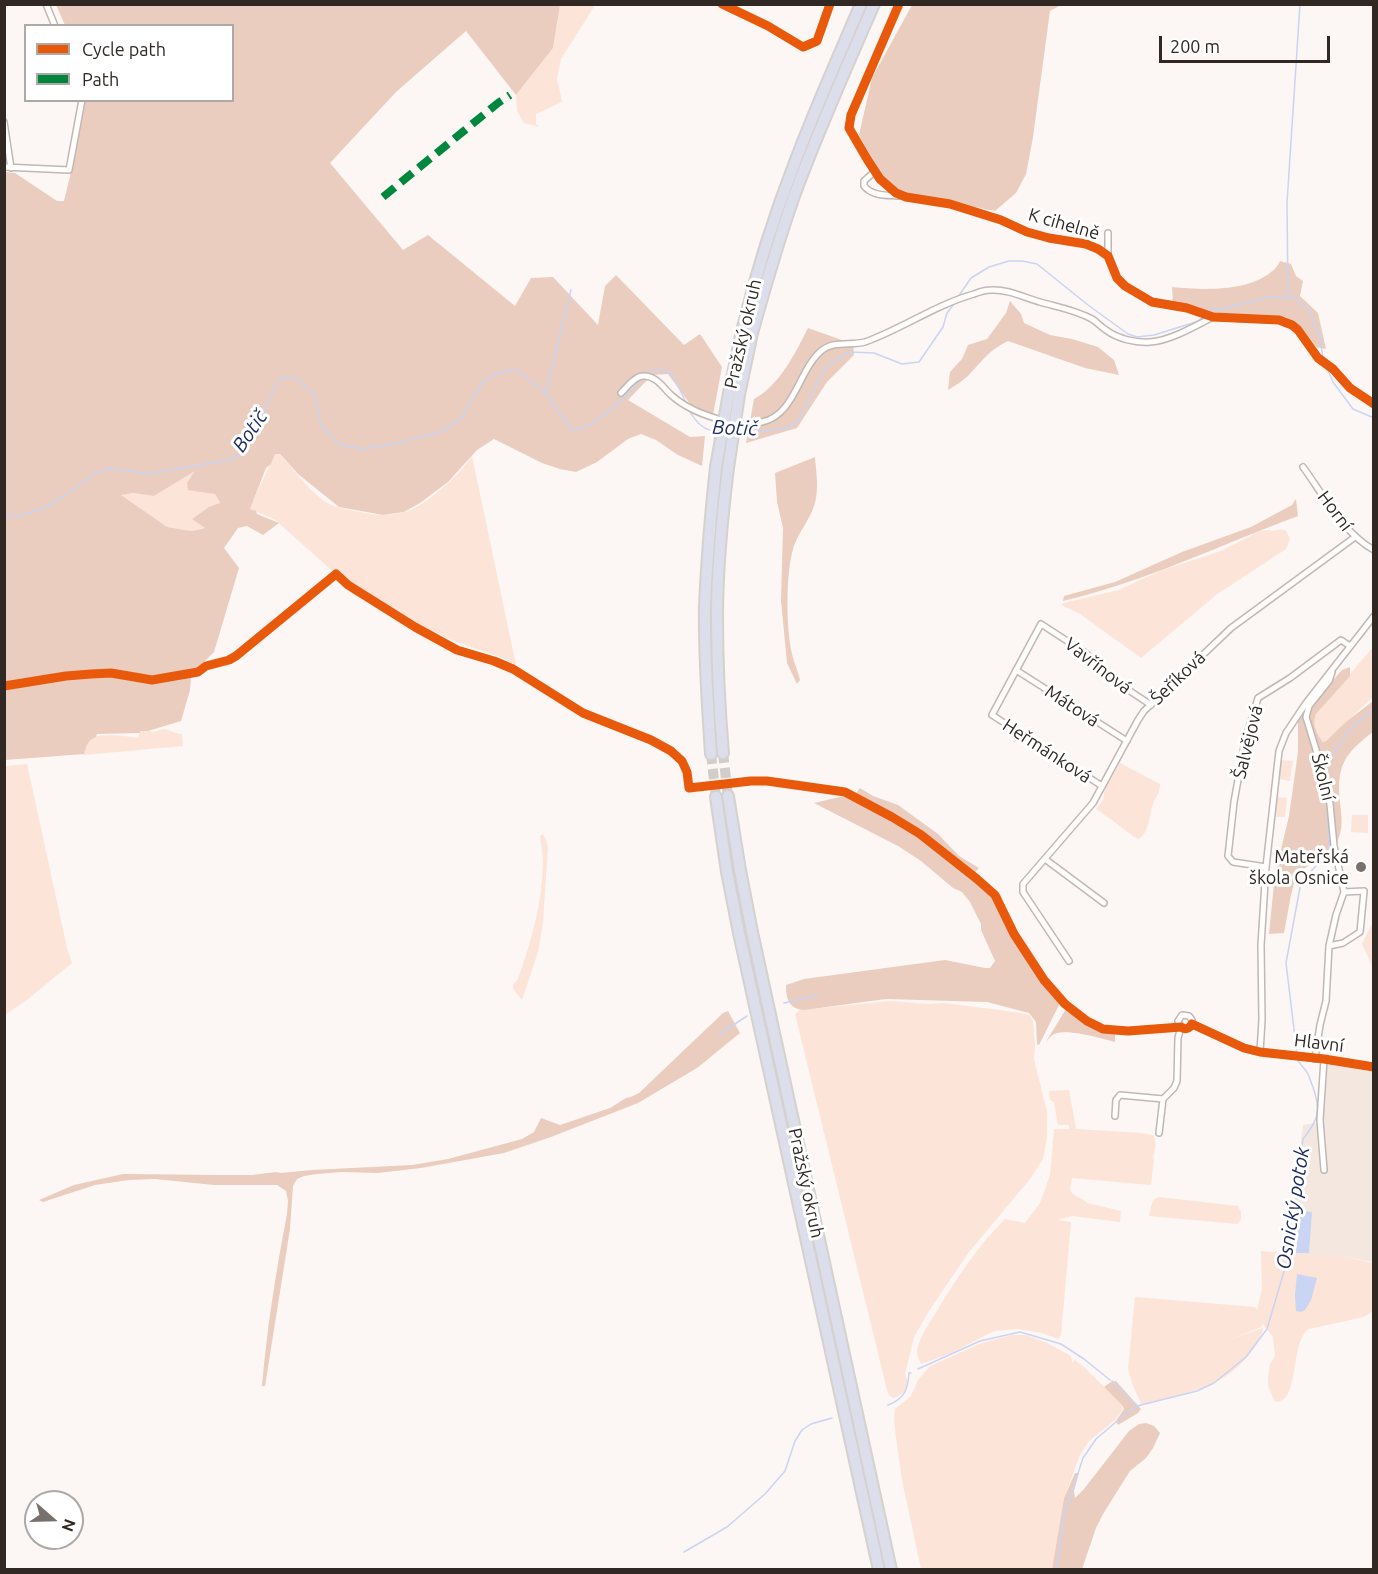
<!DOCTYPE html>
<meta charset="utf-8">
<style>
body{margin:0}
#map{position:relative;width:1378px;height:1574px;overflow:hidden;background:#fcf6f4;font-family:Ubuntu,sans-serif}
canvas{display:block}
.frame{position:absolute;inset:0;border:6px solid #312824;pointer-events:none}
.legend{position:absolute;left:24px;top:24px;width:210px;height:78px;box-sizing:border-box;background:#fff;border:2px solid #ada9a7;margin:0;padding:8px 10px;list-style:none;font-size:18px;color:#312824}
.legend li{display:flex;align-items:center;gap:12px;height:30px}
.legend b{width:30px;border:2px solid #ada9a7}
.north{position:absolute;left:24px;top:1490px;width:60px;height:60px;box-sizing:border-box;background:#fff;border:2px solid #ada9a7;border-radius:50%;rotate:110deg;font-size:16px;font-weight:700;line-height:24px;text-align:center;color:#312824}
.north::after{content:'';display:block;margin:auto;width:21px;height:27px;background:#78706d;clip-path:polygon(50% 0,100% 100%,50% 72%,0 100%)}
.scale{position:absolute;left:1159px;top:36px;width:171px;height:27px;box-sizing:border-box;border:3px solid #312824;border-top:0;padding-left:8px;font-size:18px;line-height:21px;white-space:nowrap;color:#312824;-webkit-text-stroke:4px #fff;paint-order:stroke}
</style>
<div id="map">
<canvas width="1378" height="1574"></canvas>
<div class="frame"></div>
<ul class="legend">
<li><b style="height:8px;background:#e8590c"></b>Cycle path</li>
<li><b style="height:8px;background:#00873e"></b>Path</li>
</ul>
<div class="north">N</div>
<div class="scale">200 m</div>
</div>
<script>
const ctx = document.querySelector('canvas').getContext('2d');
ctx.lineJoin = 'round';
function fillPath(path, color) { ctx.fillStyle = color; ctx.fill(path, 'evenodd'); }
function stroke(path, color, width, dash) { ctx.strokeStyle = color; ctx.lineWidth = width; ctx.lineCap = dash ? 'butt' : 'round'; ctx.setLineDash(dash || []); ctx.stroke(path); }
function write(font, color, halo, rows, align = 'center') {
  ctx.font = font + ' Ubuntu,sans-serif'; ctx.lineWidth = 6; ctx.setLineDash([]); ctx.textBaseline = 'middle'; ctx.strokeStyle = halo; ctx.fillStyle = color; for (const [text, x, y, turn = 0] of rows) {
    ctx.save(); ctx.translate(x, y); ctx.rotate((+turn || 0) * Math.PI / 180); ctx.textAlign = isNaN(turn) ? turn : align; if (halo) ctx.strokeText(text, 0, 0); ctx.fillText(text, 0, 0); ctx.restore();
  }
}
fillPath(new Path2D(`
 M1327,1062L1373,1070V1262L1351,1258L1287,1254L1303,1125L1321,1122L1324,1065Z`), '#f4e7e0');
fillPath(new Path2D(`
 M560,5H595L561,59L557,78L562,102L536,114V124L539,127L524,123L517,111L516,95L553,48Z
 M275,454H279C294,469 307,489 324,501C333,507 344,509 355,511C371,515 388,517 405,512C425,506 460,475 472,456L516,665L503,658L454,641L424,627L336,574L274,519L250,509L252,503Z
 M196,470L215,494L220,504L193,518L206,527L192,531L167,527L120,495L133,493L154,496Z
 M1269,530C1275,532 1282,527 1286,531L1290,539L1286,549L1216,595L1141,658L1080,614L1061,605L1064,603L1119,590L1160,571L1221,551L1260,531Z
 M1373,647V697L1326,741L1323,742C1316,732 1312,725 1316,714Z
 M164,729C172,730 175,734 182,734L183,746L83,755C85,749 87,742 93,738C101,733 127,736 138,738L140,731L147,730L153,732Z
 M1281,760L1293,761L1290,781L1279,779Z
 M1120,763L1160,784C1160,795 1154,798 1152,807C1149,818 1149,832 1139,839L1134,837L1112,820L1096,809L1103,800L1105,789Z
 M27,764L67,948L72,963L28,999L5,1015V766Z
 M1276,797L1287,798L1285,817H1275Z
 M1352,815H1368V833L1351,832Z
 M542,834L545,837L548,846L543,923L538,952L522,1000L513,989V985L518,979C531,942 542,904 543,864C543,855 541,845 540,836Z
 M1373,922V968L1362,944Z
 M890,1001L928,1004L944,1003L1007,1011L1030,1015L1033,1021L1035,1045L1034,1059L1047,1112V1138L1043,1159L1030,1179L969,1252L929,1311L914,1337L905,1374L908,1383L904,1392L897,1397L893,1398L889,1395L887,1390L795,1014L800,1010Z
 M1069,1090L1076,1129L1142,1133L1153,1135C1157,1141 1155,1148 1154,1155H1153L1154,1159L1151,1185L1072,1178L1070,1190C1074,1198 1082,1197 1087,1203L1121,1211L1120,1222L1072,1216L1057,1220L1071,1222L1061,1335L1058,1339L1042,1333L1017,1329L994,1331L949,1354L921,1364C918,1357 916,1353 918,1346C922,1333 931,1321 938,1309C958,1276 978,1246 1005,1219L1025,1223L1040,1203L1050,1175L1054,1129H1069V1125H1058L1054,1102L1050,1100L1049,1091Z
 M1159,1197L1238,1206L1241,1212V1220L1237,1224L1149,1216C1151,1209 1151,1199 1159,1197Z
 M1261,1251L1351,1258L1373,1263L1374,1298L1372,1312L1364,1317L1309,1329C1289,1342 1301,1403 1275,1402L1268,1386V1377L1270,1364L1275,1356L1273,1337L1262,1323V1327L1228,1340L1263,1328C1263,1336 1257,1343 1253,1349C1224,1391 1186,1391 1142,1405L1133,1386L1128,1369L1135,1297L1255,1307L1257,1310L1262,1289Z
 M1012,1335H1026L1047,1343L1071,1356L1072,1363L1075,1360L1086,1369L1122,1405V1411L1115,1420L1089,1441L1080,1455L1064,1498L1052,1570L921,1569L902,1480L895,1430L894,1419L895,1409L911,1396L918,1380L930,1366L982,1343Z`), '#fce4d8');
fillPath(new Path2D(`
 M56,5H560L553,48L516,95L466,31L396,92L330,163L403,250L428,235L515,306L531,278L553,277L598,325L605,286L616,275L684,345L700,334L722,367L713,415L690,404L668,374L652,375L628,400L690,437L705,436L702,466L678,455L656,440L641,434L628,439L597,462L576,472L560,469L542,463L494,439L477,450L448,482L420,503L404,512L383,515L339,507L298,474L280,454H275L271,464L266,468L250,509L256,511L257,514L279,523L263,535L247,526L238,528L224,548L239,568L214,652L195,671L193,676L191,677L190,690L181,721L148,731H140V733L97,734L96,737C88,740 86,746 84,754L5,760V172L15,173L57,201H64L71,172L85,101L232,100V26L65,25ZM195,471L187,483L188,490L215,494L220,503L209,507L192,519L205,528L192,531L167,527L121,495L133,493L154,496Z
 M912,5H1061L1050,11L1033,137L1026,174L1016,193L995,211L901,193L882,178L859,135L872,78Z
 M1280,261L1291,264L1296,276L1303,281L1300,296L1318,313L1326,349L1316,347L1301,327L1285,317L1269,315L1215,314L1198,307L1173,303L1172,287C1202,290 1247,292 1271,272C1275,270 1278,265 1280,261Z
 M1010,301L1021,314L1024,323L1050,335L1072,339L1098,347L1114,360L1119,375L1085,368L1008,341C989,350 982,361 968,376C962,381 955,386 948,390L950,372L962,359L968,345L987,339L1006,313Z
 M808,328L853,344L854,355L827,382L797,428L746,443L754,399C779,386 796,352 808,328Z
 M815,457C816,471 819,488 815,503C810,521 796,534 792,553C786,578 786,628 792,654C794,663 798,671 800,680L797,684L787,663L783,621L781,601L783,528L777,502L775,473Z
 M1296,499L1298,516C1220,545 1144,582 1063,601L1064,596L1115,582L1182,552L1251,527L1292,505Z
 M1350,667V676L1316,714C1312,725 1316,732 1323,742L1326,741L1347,721L1373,701V732C1345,753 1336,766 1340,802C1341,812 1343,824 1340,834C1333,860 1308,858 1296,879C1291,887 1287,921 1284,933L1269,934L1275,874L1289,816L1298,752V719L1342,670Z
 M860,788L873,796L898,805L938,834L959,856L979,868L970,878L993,898L1020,949L1040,981L1060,1003L1039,1045L1037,1044L1036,1022L1029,1013L987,1002L886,999L804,1010C789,1009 786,999 786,985L804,979L945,960L985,968H990L995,961L981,930V924L970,902L962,892L953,888L921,861L898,846L814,803L844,796L851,800Z
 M1066,1009L1091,1027L1115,1032V1042C1101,1038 1066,1028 1054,1034C1049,1037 1047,1041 1044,1045Z
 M728,1011L740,1033L697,1068L638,1103L551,1137L504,1153L421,1168L378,1173L342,1172L317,1174L304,1176L297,1179L293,1186L290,1229L265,1386H262C267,1328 276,1271 287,1214L288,1201L286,1191L277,1185H214L155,1179L129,1180L95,1185L43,1202L39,1200L74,1185L123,1174L218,1175H252L276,1172L281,1173L312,1170L412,1165L448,1159L522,1139L534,1132L541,1118L560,1125L610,1108L626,1098L631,1097L639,1093L723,1013Z
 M1116,1381L1141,1409L1138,1413L1118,1425L1116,1421L1124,1409L1122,1405L1104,1387L1111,1382Z
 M1146,1423L1154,1426L1160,1433L1153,1448L1146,1458L1130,1471L1103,1514L1096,1528L1082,1569H1052L1064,1498L1075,1473H1079L1074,1491L1075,1498L1084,1489L1129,1431L1139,1424Z`), '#eacdbe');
fillPath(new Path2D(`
 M1299,1211L1312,1212L1309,1253H1296Z
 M1297,1274L1317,1278L1311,1300L1305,1310L1301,1312L1296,1311L1295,1295Z`), '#cad4f3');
stroke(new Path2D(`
 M958,297L971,278L989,267L1009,261H1022L1037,264L1088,305L1128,334L1137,337L1154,335L1196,322L1205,316
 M1288,297L1287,203L1300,4
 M1208,313L1213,308L1218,310L1270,297L1295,298L1309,310L1320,338L1323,359
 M1326,366L1333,382L1353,409L1374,418
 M648,373L652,370H666L674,377L686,403
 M546,391L571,290
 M689,410C695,421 703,431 716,431
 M739,431H763L786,428L798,421L812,395L820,376L828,365L849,352L874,353L902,364L919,362L943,327L947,313L954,304
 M4,513L8,515L17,517L41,509L63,497L94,474L111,468L146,474L224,461L237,457L263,413L277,383L283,377H294L314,394L321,425L339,444L363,449L399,443L440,432L462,418L471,400L485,379L504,371L517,370L546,393L561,415L573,430C596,429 626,395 642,379
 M1324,766L1352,727L1374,709
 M784,1003L817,995
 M718,1035L747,1016
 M1297,1054L1286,963L1301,882L1327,854L1329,846L1327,806L1321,775
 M918,1369L980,1341L1020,1332L1061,1344L1084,1359L1110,1380
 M1112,1381L1137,1406
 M888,1405C904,1399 908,1390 909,1373H911
 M1141,1405L1197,1391L1214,1383L1246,1357L1267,1329L1290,1251L1303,1139C1319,1119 1321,1111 1313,1087C1311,1083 1310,1078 1308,1074C1305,1068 1300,1065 1297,1059
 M684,1552L727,1527L765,1494L785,1471L795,1441L802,1430L811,1424L832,1418
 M1056,1570L1060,1547L1062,1522L1083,1458L1096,1439L1129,1411L1140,1405`), '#cad4f3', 1.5);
stroke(new Path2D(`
 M723,753L728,796
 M711,754L716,797`), '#d3cdca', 10, [10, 5]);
const minor = new Path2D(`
 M46,4L55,26
 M899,4L851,115L849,128L867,159L880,179L896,193L906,197L950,204L1001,220L1027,232L1049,238L1086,244L1098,249L1108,256L1117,278L1125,286L1152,302L1187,308L1213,317L1279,320L1292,325L1298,330L1318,358L1333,369L1350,388L1374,404
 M803,47L817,41L830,4
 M4,122L11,168
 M4,167L69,170L82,100
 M874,172L864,181V186C872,196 886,195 898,196
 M1108,233V256
 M621,393C626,388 635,376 643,376C655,375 663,387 670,394C686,409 705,416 726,421
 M735,423C744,425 753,425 762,422C795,415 798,371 821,351C834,340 851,346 865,342C902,329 935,305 974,294C979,292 986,290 991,290C1008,289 1025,298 1040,302C1058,307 1076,310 1092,319C1097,322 1101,327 1106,330C1118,339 1136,343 1150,342C1169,341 1196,326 1213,317
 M1303,467C1322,493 1345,535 1374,550
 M1016,670L1127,741
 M1332,672L1329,681L1309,706L1306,717L1325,779L1330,804L1334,846L1344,892
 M1102,786L992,715L1041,624L1081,650L1088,655L1112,679L1151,705
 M1045,859L1104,903
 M1266,867L1233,862L1228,856L1234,802L1245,741L1258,698L1290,678L1341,640L1350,646
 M1069,961L1023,892V884L1093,803L1138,720L1144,711L1231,628L1355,537
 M1115,1030L1128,1031L1181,1027C1185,1030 1189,1029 1192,1024
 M1260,1052L1262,1020L1261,945L1266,867L1279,751L1286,733L1306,703L1374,616
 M1315,1059L1320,1025L1326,1001L1329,946L1336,915L1344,892L1364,891L1360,932L1343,943L1329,946
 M1324,1059L1320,1120L1324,1170
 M1115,1116L1116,1100L1120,1095L1163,1099
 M1159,1133L1163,1099L1174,1088L1177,1081L1178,1038L1181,1027L1178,1021L1182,1015L1189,1016L1192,1020V1024L1244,1048L1260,1052L1324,1059L1374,1067`);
const motorway = new Path2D(`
 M742,331C756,274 773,219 794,165C814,111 838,58 861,4
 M752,333C765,287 778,241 794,196C818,131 846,68 874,4
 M723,753C719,707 717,662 717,615C717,566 722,517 728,468
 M711,754C708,705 704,655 705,606C707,560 711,513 716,467
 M728,796L740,870L752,932L891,1570
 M716,797L727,872L739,933L879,1570`);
stroke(minor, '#c0b8b5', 8);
stroke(motorway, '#d5d1cf', 14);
stroke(minor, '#fffefd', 5);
stroke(motorway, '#dcdeeb', 10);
const motorwayBridge = new Path2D(`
 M716,467L729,393L742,331
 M728,468L739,395L752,333`);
stroke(motorwayBridge, '#d5d1cf', 14, []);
stroke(motorwayBridge, '#dcdeeb', 10);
stroke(new Path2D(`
 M383,197L498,103L510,95`), '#00873e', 8, [15, 8]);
stroke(new Path2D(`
 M722,4L768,26L803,47L817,41L830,4
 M899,4L851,115L849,128L867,159L880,179L896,193L906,197L950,204L1001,220L1027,232L1049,238L1086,244L1098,249L1108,256L1117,278L1125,286L1152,302L1187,308L1213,317L1279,320L1292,325L1298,330L1318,358L1333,369L1350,388L1374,404
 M4,686L66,676L91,674L111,673L152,680L198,672L206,666L229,660L236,656L336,574L348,585L415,627L457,650L494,661L513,669L583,713L651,740L671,751L682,761L687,772L689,788L751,781H767L845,792L892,817L920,834L977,879L995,895L1014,934L1044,980L1065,1004L1087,1021L1103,1029L1128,1031L1181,1027C1185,1030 1189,1029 1192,1024L1244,1048L1260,1052L1324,1059L1374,1067`), '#e8590c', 9);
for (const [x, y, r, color] of [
 [1361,867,6,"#78706d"]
]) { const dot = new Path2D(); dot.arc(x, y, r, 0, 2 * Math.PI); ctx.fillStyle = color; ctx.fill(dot); stroke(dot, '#fff', 2); }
write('18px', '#312824', '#fff', [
 ["K cihelně",1064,224,16],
 ["Pražský okruh",743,334,-77],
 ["Horní",1335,511,53],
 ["Vavřínová",1098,666,38],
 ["Šeříková",1178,678,-44],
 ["Mátová",1072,706,33],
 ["Šalvějová",1248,742,-76],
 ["Heřmánková",1047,751,33],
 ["Školní",1323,777,76],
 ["Hlavní",1319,1043,7],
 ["Pražský okruh",806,1183,78]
]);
write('18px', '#312824', '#fff', [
 ["Mateřská",1349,857],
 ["škola Osnice",1349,878]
], 'right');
write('italic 20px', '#1d2c62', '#fff', [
 ["Botič",735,428,2],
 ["Botič",250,431,-56],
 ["Osnický potok",1293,1208,-81]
]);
</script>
